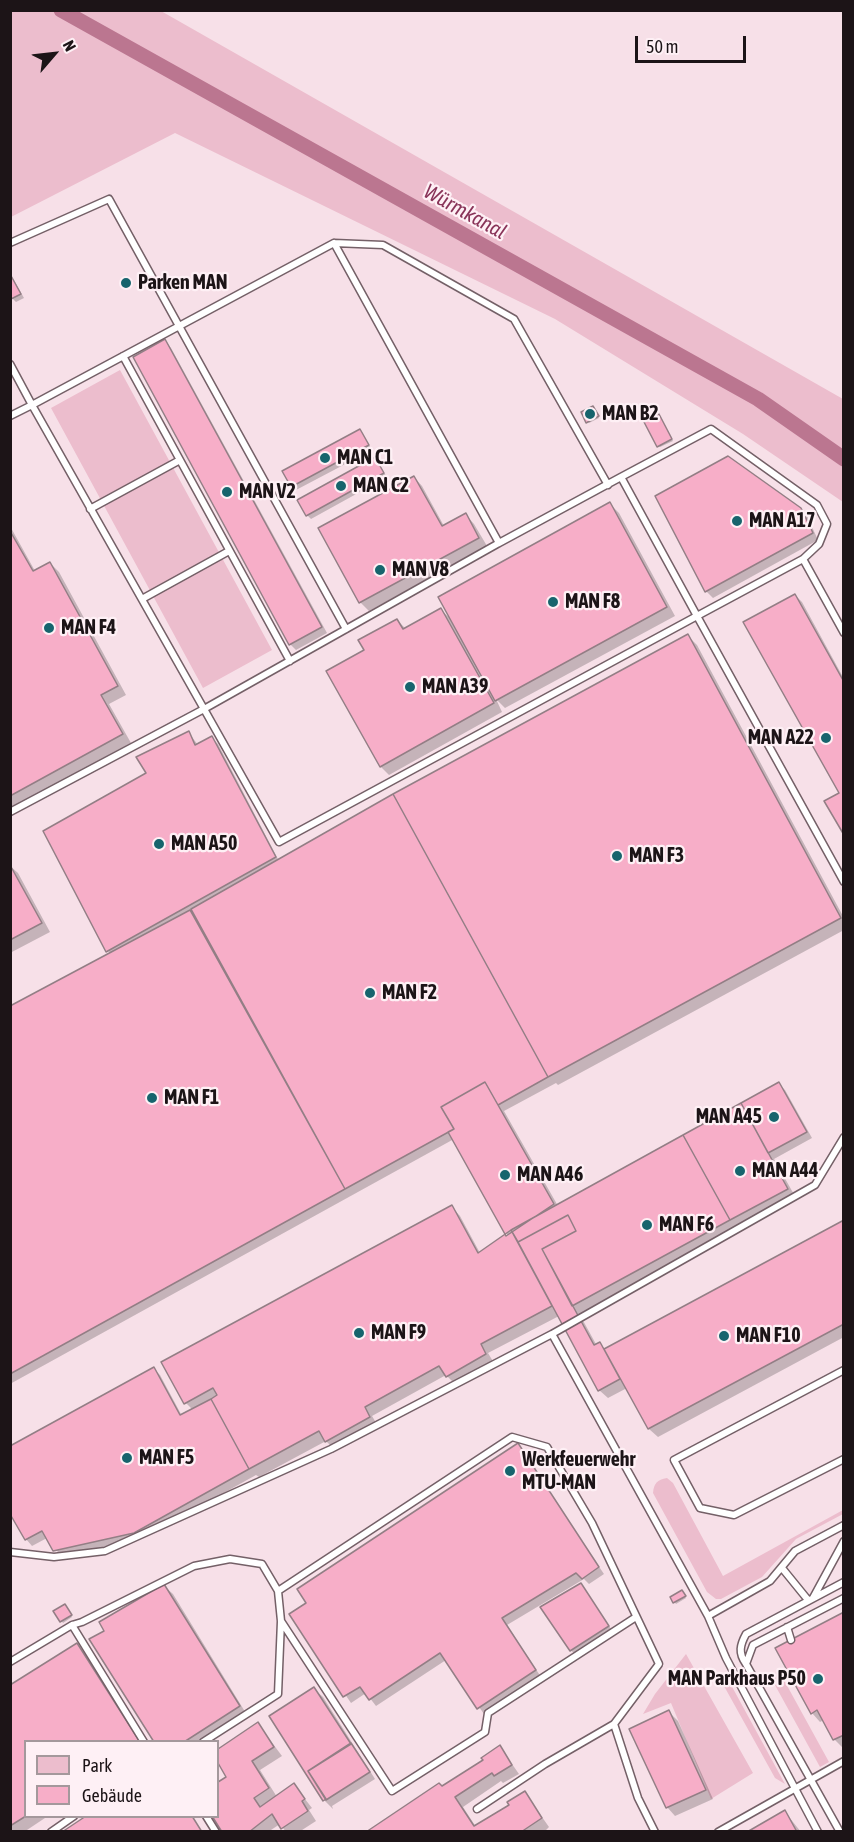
<!DOCTYPE html>
<meta charset="utf-8">
<style>
body{margin:0}
#map{position:relative;width:854px;height:1842px;overflow:hidden;background:#f7e0e8;font-family:"Asap Condensed",sans-serif}
canvas{display:block}
.frame{position:absolute;inset:0;border:12px solid #1c1417;pointer-events:none}
.legend{position:absolute;left:24px;top:1740px;width:195px;height:78px;box-sizing:border-box;background:#fef0f5;border:2px solid #a4989c;margin:0;padding:8px 10px;list-style:none;font-size:18px;color:#1c1417}
.legend li{display:flex;align-items:center;gap:12px;height:30px}
.legend b{width:30px;border:2px solid #a4989c}
.north{position:absolute;left:24px;top:24px;width:60px;height:60px;-webkit-text-stroke:4px #fef0f5;paint-order:stroke;rotate:62deg;font-size:16px;font-weight:700;line-height:24px;text-align:center;color:#1c1417}
.north::after{content:'';display:block;margin:auto;width:21px;height:27px;background:#1c1417;clip-path:polygon(50% 0,100% 100%,50% 72%,0 100%)}
.scale{position:absolute;left:635px;top:36px;width:111px;height:27px;box-sizing:border-box;border:3px solid #1c1417;border-top:0;padding-left:8px;font-size:18px;line-height:21px;white-space:nowrap;color:#1c1417;-webkit-text-stroke:4px #fef0f5;paint-order:stroke}
</style>
<div id="map">
<canvas width="854" height="1842"></canvas>
<div class="frame"></div>
<ul class="legend">
<li><b style="height:16px;background:#ecbdcd"></b>Park</li>
<li><b style="height:16px;background:#f7aec8"></b>Gebäude</li>
</ul>
<div class="north">N</div>
<div class="scale">50 m</div>
</div>
<script>
const ctx = document.querySelector('canvas').getContext('2d');
ctx.lineJoin = 'round';
function fillPath(path, color) { ctx.fillStyle = color; ctx.fill(path, 'evenodd'); }
function stroke(path, color, width, dash) { ctx.strokeStyle = color; ctx.lineWidth = width; ctx.lineCap = dash ? 'butt' : 'round'; ctx.setLineDash(dash || []); ctx.stroke(path); }
function write(font, color, halo, rows, align = 'center') {
  ctx.font = font + ' "Asap Condensed",sans-serif'; ctx.lineWidth = 4.5; ctx.setLineDash([]); ctx.textBaseline = 'middle'; ctx.strokeStyle = halo; ctx.fillStyle = color; for (const [text, x, y, turn = 0] of rows) {
    ctx.save(); ctx.translate(x, y); ctx.rotate((+turn || 0) * Math.PI / 180); ctx.textAlign = isNaN(turn) ? turn : align; if (halo) ctx.strokeText(text, 0, 0); ctx.fillText(text, 0, 0); ctx.restore();
  }
}
fillPath(new Path2D(`
 M11,10L161,11L843,399V502L743,434L555,319L175,133L11,217Z
 M120,370L272,650L203,688L51,408Z
 M667,1478L673,1483L723,1576L843,1510V1514L796,1539L762,1577L721,1599H716L707,1592L653,1493C654,1483 657,1480 667,1478Z
 M686,1654L753,1773L711,1799L671,1703L643,1714L655,1694Z
 M779,1671L829,1762L820,1767L770,1676Z
 M730,1683L785,1784L775,1778L724,1686Z`), '#ecbdcd');
fillPath(new Path2D(`
 M10,273L24,298L16,302L10,296Z
 M165,341L171,348L327,633L296,650L290,644Z
 M594,409L599,418L589,423L588,422Z
 M660,417L673,441L660,447L659,446Z
 M360,431L372,450L296,490L292,486Z
 M375,459L387,477L311,519L307,515Z
 M414,477L422,486L444,526L466,515L474,524L487,546L369,611L360,602Z
 M610,504L619,513L675,616L505,708L496,699L502,712L389,775L381,767L366,650L397,620L406,629L441,610L451,619Z
 M800,509L807,516L818,540L713,598L706,591Z
 M10,526L35,571L50,563L59,572L126,695L109,704L131,743L10,809Z
 M795,595L802,602L844,679V832L841,794Z
 M688,636L697,645L844,918V930L558,1085L556,1083L504,1111L558,1206L779,1084L785,1090L812,1138L774,1159L796,1198L580,1315L597,1346L600,1344L606,1350L844,1222V1337L658,1437L649,1429L627,1388L608,1398L599,1390L559,1316L488,1353L494,1363L455,1384L446,1375L372,1416L378,1426L335,1450L326,1441L259,1477L256,1475L141,1539L61,1556L47,1538L32,1546L26,1539L154,1369L160,1375L182,1416L193,1410L186,1403L452,1207L460,1216L480,1253L508,1236L454,1139L10,1384V1008L110,954L45,832L148,773L189,733L198,745L212,738L218,744L279,861ZM195,912L199,921L191,914Z
 M10,866L18,873L50,932L10,953Z
 M517,1445L604,1574L589,1584L584,1579L507,1625L541,1677L484,1714L446,1660L376,1706L366,1693L351,1703L291,1615Z
 M580,1585L614,1633L577,1657L571,1650Z
 M164,1586L173,1594L247,1715L205,1742H155L106,1631Z
 M683,1594L686,1598L676,1604L672,1598Z
 M66,1607L72,1617L63,1623L55,1612Z
 M844,1613V1748H843L834,1739L824,1720L820,1722L812,1713Z
 M76,1645L85,1653L141,1742H26V1816H48L24,1832H10V1687Z
 M314,1689L323,1697L375,1779L332,1806L333,1809L324,1800L271,1716Z
 M669,1712L678,1721L713,1799L675,1816L667,1807Z
 M258,1724L282,1756L260,1770L277,1797L294,1785L312,1808L309,1810L316,1821L299,1832H286L280,1824L268,1832H224L218,1816V1784L228,1777L218,1760V1751Z
 M500,1747L519,1774L503,1783L501,1781L463,1807L476,1827L511,1806L525,1793L549,1827L544,1832H369L485,1760Z
 M785,1812L801,1832H750Z`), '#0003');
stroke(new Path2D(`
 M61,10L758,399L844,459`), '#bb7690', 15);
const building = new Path2D(`
 M10,274L21,294L11,299H10Z
 M165,339L322,627L289,645L133,357Z
 M593,406L599,416L586,423L581,412Z
 M659,414L672,439L657,447L644,422Z
 M360,429L369,445L291,487L282,471Z
 M728,456L801,508L813,533L705,592L655,496Z
 M375,457L384,473L306,516L297,500Z
 M414,476L442,526L466,513L479,538L359,603L318,528Z
 M610,502L667,607L495,701L438,597Z
 M10,531L33,571L50,562L118,686L101,695L123,734L10,796Z
 M795,594L844,682V835L824,801L839,793L743,622Z
 M441,608L494,703L380,767L326,671L364,650L358,640L397,619L403,629Z
 M688,634L841,918L548,1077L393,794Z
 M189,731L195,745L212,736L276,857L106,952L43,831L146,773L136,757Z
 M393,794L548,1077L498,1105L485,1082L441,1107L454,1129L345,1189L191,909Z
 M10,865L42,923L10,940Z
 M190,910L345,1189L10,1374V1006Z
 M485,1082L554,1204L506,1236L448,1132L454,1129L441,1107Z
 M779,1082L807,1132L768,1153L741,1103Z
 M741,1103L788,1189L730,1220L683,1135Z
 M683,1135L730,1220L572,1306L542,1249L576,1231L568,1215L518,1242L511,1230Z
 M452,1205L478,1253L511,1230L552,1306L481,1344L486,1354L446,1377L439,1366L365,1407L370,1417L325,1442L319,1431L249,1469L211,1399L217,1395L213,1388L184,1404L161,1362Z
 M568,1215L576,1231L542,1249L594,1345L600,1342L620,1379L598,1391L518,1242Z
 M844,1220V1324L648,1429L604,1349Z
 M154,1367L180,1415L211,1399L249,1469L134,1533L53,1551L42,1531L25,1540L10,1514V1446Z
 M518,1443L599,1567L582,1579L576,1573L502,1618L536,1670L477,1709L440,1653L369,1700L360,1687L343,1697L289,1614L306,1603L297,1589Z
 M581,1583L609,1626L570,1651L540,1607Z
 M164,1584L240,1706L184,1742H154L89,1639L104,1631L99,1622Z
 M682,1590L686,1596L673,1603L670,1597Z
 M65,1604L72,1615L60,1622L53,1611Z
 M844,1612V1735L833,1740L817,1710L811,1714L775,1648Z
 M77,1643L140,1742H26V1816L10,1826V1685Z
 M314,1687L351,1744L308,1771L326,1799L323,1801L269,1716Z
 M669,1710L706,1790L666,1808L629,1729Z
 M258,1722L274,1747L252,1761L269,1788L254,1798L260,1807L294,1783L305,1799L302,1801L308,1811L281,1829L272,1814L249,1832H222L212,1816H218V1782L226,1777L218,1763V1749Z
 M351,1743L370,1772L326,1800L308,1771Z
 M500,1745L512,1765L494,1776L492,1773L455,1797L474,1826L509,1805L507,1802L525,1791L542,1818L521,1832H366L439,1783L442,1786L483,1760L481,1758Z
 M785,1810L797,1832H747Z
 M86,1816H192L202,1832H62Z`);
fillPath(building, '#f7aec8');
stroke(building, '#937e85', 1.5);
const service = new Path2D(`
 M10,243L109,199L346,629
 M334,243L383,245L514,319L608,485
 M123,356L290,661
 M10,364L32,405L334,243L499,543L621,477L697,616L279,842L204,709L499,543
 M10,416L32,405L204,709L10,812
 M621,477L711,429L817,505L827,524L819,544L803,559
 M90,509L180,460
 M142,599L229,551
 M844,633L803,559L697,616L844,882
 M844,1370L674,1460L700,1508L734,1515L844,1459
 M10,1552L54,1557L105,1551L331,1449L552,1334
 M782,1568L808,1600
 M813,1598L844,1541
 M708,1616L770,1581L795,1551L844,1525
 M281,1621L392,1791L485,1732L488,1713L636,1617
 M72,1625L82,1622L194,1566L230,1559L262,1564L278,1591
 M787,1627L791,1640
 M10,1662L72,1625L144,1742
 M746,1664C738,1653 740,1645 746,1634L844,1582
 M614,1724L638,1798L655,1832
 M203,1742L278,1694L281,1621L278,1591L512,1437L547,1447L592,1523L659,1664L614,1724L545,1764L477,1809
 M206,1816L216,1832
 M51,1832L74,1816
 M718,1832L844,1761
 M818,1832L726,1658L708,1616L552,1334L815,1185L844,1137
 M840,1832L746,1664L753,1645L844,1598`);
stroke(service, '#746067', 9);
stroke(service, '#fff', 6);
for (const [x, y, r, color] of [
 [126,283,6,"#17646d"],
 [590,414,6,"#17646d"],
 [325,458,6,"#17646d"],
 [341,486,6,"#17646d"],
 [227,492,6,"#17646d"],
 [737,521,6,"#17646d"],
 [380,570,6,"#17646d"],
 [553,602,6,"#17646d"],
 [49,628,6,"#17646d"],
 [410,687,6,"#17646d"],
 [826,738,6,"#17646d"],
 [159,844,6,"#17646d"],
 [617,856,6,"#17646d"],
 [370,993,6,"#17646d"],
 [152,1098,6,"#17646d"],
 [774,1117,6,"#17646d"],
 [740,1171,6,"#17646d"],
 [505,1175,6,"#17646d"],
 [647,1225,6,"#17646d"],
 [359,1333,6,"#17646d"],
 [724,1336,6,"#17646d"],
 [127,1458,6,"#17646d"],
 [510,1471,6,"#17646d"],
 [818,1679,6,"#17646d"]
]) { const dot = new Path2D(); dot.arc(x, y, r, 0, 2 * Math.PI); ctx.fillStyle = color; ctx.fill(dot); stroke(dot, '#fef0f5', 2); }
write('bold 20px', '#1c1417', '#fef0f5', [
 ["Parken MAN",138,283],
 ["MAN B2",602,414],
 ["MAN C1",337,458],
 ["MAN C2",353,486],
 ["MAN V2",239,492],
 ["MAN A17",749,521],
 ["MAN V8",392,570],
 ["MAN F8",565,602],
 ["MAN F4",61,628],
 ["MAN A39",422,687],
 ["MAN A22",814,738,"right"],
 ["MAN A50",171,844],
 ["MAN F3",629,856],
 ["MAN F2",382,993],
 ["MAN F1",164,1098],
 ["MAN A45",762,1117,"right"],
 ["MAN A44",752,1171],
 ["MAN A46",517,1175],
 ["MAN F6",659,1225],
 ["MAN F9",371,1333],
 ["MAN F10",736,1336],
 ["MAN F5",139,1458],
 ["Werkfeuerwehr",522,1460],
 ["MTU-MAN",522,1483],
 ["MAN Parkhaus P50",806,1679,"right"]
], 'left');
write('italic 21px', '#893459', '#fef0f5', [
 ["Würmkanal",465,212,29]
]);
</script>
